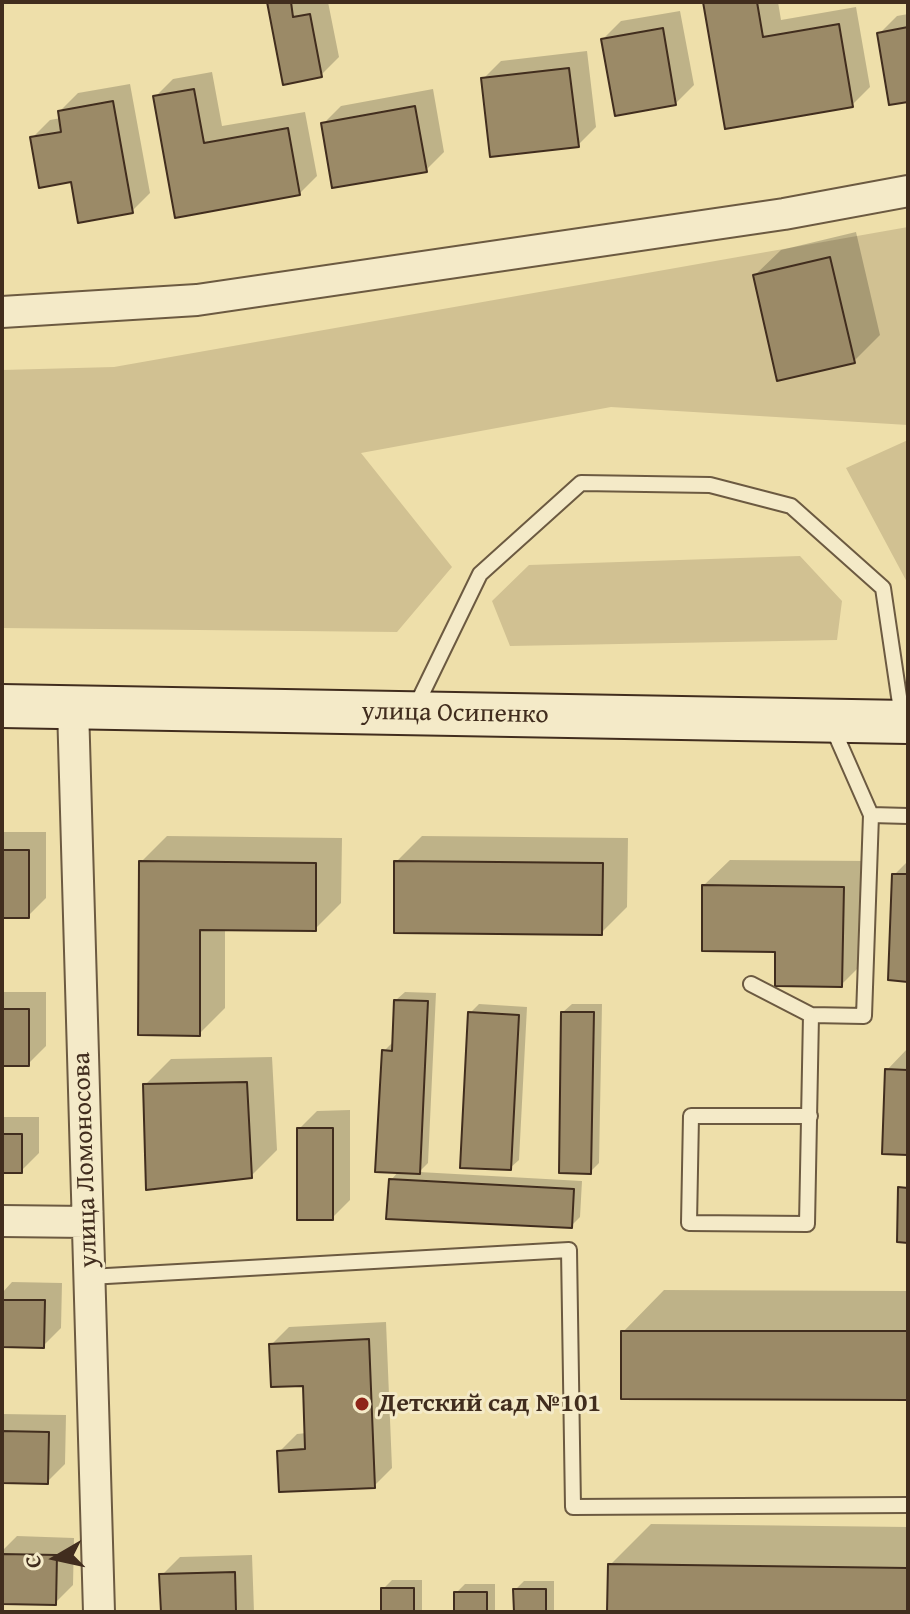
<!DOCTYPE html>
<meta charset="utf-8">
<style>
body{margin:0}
#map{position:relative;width:910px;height:1614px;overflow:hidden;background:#eedfaa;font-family:"Gentium Book Plus",serif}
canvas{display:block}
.frame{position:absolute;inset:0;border:4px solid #412d1e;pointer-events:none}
.north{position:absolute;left:16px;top:1518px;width:80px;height:80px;-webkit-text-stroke:6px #f4eac8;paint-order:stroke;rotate:261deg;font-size:22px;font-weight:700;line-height:32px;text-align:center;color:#412d1e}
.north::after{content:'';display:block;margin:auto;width:28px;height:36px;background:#412d1e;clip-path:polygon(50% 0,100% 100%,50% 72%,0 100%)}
</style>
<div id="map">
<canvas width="910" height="1614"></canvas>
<div class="frame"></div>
<div class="north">С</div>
</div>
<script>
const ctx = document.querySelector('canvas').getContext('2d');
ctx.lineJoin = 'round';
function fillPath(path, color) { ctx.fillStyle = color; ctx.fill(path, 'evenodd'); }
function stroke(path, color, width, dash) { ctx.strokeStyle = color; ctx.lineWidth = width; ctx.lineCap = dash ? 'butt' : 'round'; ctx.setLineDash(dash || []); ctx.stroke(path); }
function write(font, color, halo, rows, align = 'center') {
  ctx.font = font + ' "Gentium Book Plus",serif'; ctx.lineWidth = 6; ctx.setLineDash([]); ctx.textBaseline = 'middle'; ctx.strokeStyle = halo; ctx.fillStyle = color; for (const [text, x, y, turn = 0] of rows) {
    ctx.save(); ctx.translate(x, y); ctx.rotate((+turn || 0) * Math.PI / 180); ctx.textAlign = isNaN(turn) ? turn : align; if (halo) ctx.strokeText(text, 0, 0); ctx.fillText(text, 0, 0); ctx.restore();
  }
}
fillPath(new Path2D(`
 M908,227V425L611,407L361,453L452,567L397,632L2,628V370L114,367Z
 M908,440V584L846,468Z
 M800,556L842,601L837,640L510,646L492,601L529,565Z`), '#d1c192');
fillPath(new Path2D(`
 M269,2H328L339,57L321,75Z
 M705,2H778L781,20L856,7L870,87L852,105Z
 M680,11L694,85L676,103L603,39L621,21Z
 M908,14V100L879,34L897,16Z
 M587,51L596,127L578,145L483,79L501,61Z
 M212,72L222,126L305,112L317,176L299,194L176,216L155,97L173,79Z
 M130,84L150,193L132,211L72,180L32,138L50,120L61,118L60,111L78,93Z
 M433,89L444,152L426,170L323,124L341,106Z
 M856,232L880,335L854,361L755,275L781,250Z
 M2,832H46V898L28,916H2Z
 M167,836L342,838L341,903L315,929L225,928V1008L199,1034L141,862Z
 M422,836L628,838L627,907L601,933L396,862Z
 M730,860L869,861L867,959L841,985L777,950L704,885Z
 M908,861V980L894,875Z
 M2,992H46V1046L28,1064H2Z
 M405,992L436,993L428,1163L419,1172L582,1181L580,1217L571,1226L391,1180L399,1171L384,1051L393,1042L396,1000Z
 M479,1004L527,1007L519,1160L510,1168L470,1013Z
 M572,1004H602L599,1163L590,1172L563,1012Z
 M908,1048V1153L887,1070Z
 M272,1057L277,1150L251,1176L145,1085L171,1059Z
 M350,1110V1200L332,1218L299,1129L317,1111Z
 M2,1117H39V1153L21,1171H2Z
 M12,1282L62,1283L61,1328L43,1346L2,1345V1293Z
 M664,1290L908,1291V1398L623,1332Z
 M386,1322L392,1468L374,1486L279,1452L297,1434L307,1433L305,1384L271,1345L289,1327Z
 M2,1414L66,1415L65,1464L47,1482L2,1481Z
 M651,1524L908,1527V1612H609L610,1565Z
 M17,1536L74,1538L73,1585L55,1603L2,1602V1551Z
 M252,1555L254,1612H163L162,1575L180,1557Z
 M392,1580H422V1612H383V1589Z
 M524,1581H554V1612H516L515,1590Z
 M465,1584H495V1612H456V1593Z`), '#0003');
const building = new Path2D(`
 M267,2H291L293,17L310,14L322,77L283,85Z
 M703,2H757L763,37L839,24L853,107L725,129Z
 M908,27V102L889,105L877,33Z
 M663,28L676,105L615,116L601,39Z
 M569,68L579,147L490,157L481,78Z
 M194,89L204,143L288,128L300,195L175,218L153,96Z
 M113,101L133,213L78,223L71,182L39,188L30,137L61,132L58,111Z
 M415,106L427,172L332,188L321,123Z
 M830,257L855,363L777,381L753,275Z
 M2,850H29V918H2Z
 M139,861L316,863V931L200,930V1036L138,1035Z
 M394,861L603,863L602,935L394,933Z
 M892,874H908V982L888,980Z
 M702,885L844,887L842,987L775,986V952L702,951Z
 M394,1000L428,1001L420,1174L375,1172L382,1050L392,1051Z
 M2,1009H29V1066H2Z
 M468,1012L519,1015L511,1170L460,1168Z
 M561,1012H594L591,1174L559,1173Z
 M885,1069L908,1070V1155L882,1154Z
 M247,1082L252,1178L146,1190L143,1084Z
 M297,1128H333V1220H297Z
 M2,1134H22V1173H2Z
 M389,1179L574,1189L572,1228L386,1219Z
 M898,1187L908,1188V1243L897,1242Z
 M2,1300H45L44,1348L2,1347Z
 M621,1331H908V1400L621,1399Z
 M369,1339L375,1488L279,1492L277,1451L305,1449L303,1386L271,1387L269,1344Z
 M2,1431L49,1432L48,1484L2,1483Z
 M2,1554L57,1555L56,1605L2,1604Z
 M608,1564L908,1568V1612H607Z
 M235,1572L236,1612H161L159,1574Z
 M381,1588H414V1612H381Z
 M513,1589H546V1612H514Z
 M454,1592H487V1612H454Z`);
fillPath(building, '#9b8a67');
stroke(building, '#412d1e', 2);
const service = new Path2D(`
 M415,708L480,574L581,483L710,485L791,506L883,588L902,717
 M831,724L871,815L908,816
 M751,984L811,1015L864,1016L871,815
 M810,1116H691L689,1223L807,1224L811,1015
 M89,1277L569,1250L573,1507L908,1505`);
const minor = new Path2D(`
 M2,312L197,300L784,214L908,191
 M73,707L99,1612
 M2,1221L87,1222`);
const secondary = new Path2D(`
 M2,706L908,722`);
stroke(service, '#6c5a41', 18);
stroke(minor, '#6c5a41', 34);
stroke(secondary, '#412d1e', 46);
stroke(service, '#f4eac8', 14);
stroke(minor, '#f4eac8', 30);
stroke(secondary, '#f4eac8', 42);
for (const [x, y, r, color] of [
 [362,1404,8,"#8f2418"]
]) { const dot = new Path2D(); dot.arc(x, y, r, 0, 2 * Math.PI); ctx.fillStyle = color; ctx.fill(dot); stroke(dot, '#f4eac8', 3); }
write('26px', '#412d1e', '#f4eac8', [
 ["улица Осипенко",455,714,1],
 ["улица Ломоносова",86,1160,-92]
]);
write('bold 26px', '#412d1e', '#f4eac8', [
 ["Детский сад №101",378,1404]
], 'left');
</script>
